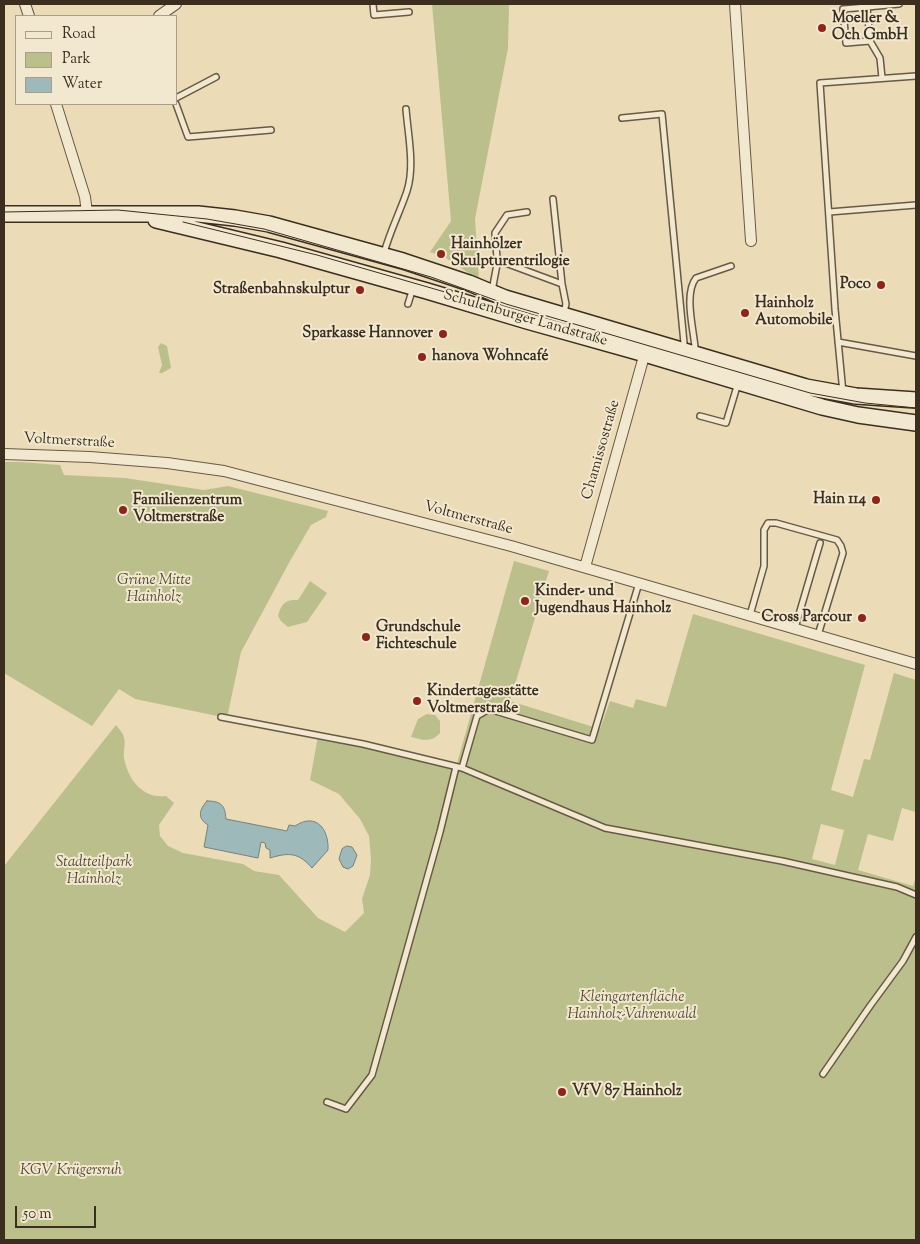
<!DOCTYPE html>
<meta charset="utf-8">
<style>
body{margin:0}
#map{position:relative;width:920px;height:1244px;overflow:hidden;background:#ebdcb7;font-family:"Sorts Mill Goudy",serif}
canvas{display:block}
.frame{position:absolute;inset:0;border:5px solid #3b2e1e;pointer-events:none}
.legend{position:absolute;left:15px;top:15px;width:162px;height:90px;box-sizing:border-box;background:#f2e8d0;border:1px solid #a99e89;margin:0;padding:6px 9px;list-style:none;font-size:15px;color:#3b2e1e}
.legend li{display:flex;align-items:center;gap:10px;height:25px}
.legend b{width:25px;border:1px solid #a99e89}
.scale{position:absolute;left:15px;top:1206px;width:81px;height:22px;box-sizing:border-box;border:2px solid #3b2e1e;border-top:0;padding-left:6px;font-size:15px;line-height:18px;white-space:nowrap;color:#3b2e1e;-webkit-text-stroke:4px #f2e8d0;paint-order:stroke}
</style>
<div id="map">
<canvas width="920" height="1244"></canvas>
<div class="frame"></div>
<ul class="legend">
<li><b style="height:6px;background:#f2e8d0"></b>Road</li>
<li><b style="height:14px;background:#bbbf8c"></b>Park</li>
<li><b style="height:14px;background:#9db9b9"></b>Water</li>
</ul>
<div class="scale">50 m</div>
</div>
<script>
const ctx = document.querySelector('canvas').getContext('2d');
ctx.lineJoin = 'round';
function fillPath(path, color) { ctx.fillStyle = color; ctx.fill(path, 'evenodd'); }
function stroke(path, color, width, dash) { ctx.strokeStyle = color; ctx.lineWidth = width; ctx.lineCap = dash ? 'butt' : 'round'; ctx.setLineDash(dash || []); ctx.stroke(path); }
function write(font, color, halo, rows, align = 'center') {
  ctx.font = font + ' "Sorts Mill Goudy",serif'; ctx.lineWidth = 4; ctx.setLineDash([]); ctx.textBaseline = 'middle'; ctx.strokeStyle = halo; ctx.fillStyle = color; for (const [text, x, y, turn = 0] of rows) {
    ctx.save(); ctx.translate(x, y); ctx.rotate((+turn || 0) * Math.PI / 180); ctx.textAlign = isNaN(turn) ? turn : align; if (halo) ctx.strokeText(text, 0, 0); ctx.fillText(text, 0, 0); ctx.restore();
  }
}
fillPath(new Path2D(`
 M432,4H509L508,48L475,219L479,280L446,258L430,252L451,221Z
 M161,343L167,346L171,368L162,373H159L162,365L158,347Z
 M4,462H21L60,465L64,475L125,478L204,490L228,486L328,511L326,517L311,525L290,561L241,652L227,718L135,699L119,689L92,726L4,673Z
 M514,561L549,571L510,701L600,729L610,701L633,708L636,699L666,707L693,614L865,665L831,790L853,797L864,759L870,760L894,673L916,680V812L902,808L893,841L868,834L858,870L913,886L916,876V1240H4V866L116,725C119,729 124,734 124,738C126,744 123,751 124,758C128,779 142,799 166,796L174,803L159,825L160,836L168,846L183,853L243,864L254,871L279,875L318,918L345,932L364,913L362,899L370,875L371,859L369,836L360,819L339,794L310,780L318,736L456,767ZM821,824L844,830L835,865L812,859Z
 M310,581L327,593L307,622L288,627L281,621L278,616C281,604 285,599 298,600Z
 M427,714L435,715L440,721V733C431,743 423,740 411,737L418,719Z`), '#bbbf8c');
const water = new Path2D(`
 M207,801C221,801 225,805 226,819L287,831L289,825L295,826C316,812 329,829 328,850L312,868C299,853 290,852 270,858V850L266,848L265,843L261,842L258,858L204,847L208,825C197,818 199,810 207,801Z
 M347,846L352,847L357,855L353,866L348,869L343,867L339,859L342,849Z`);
fillPath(water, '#9db9b9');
stroke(water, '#76817b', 1);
const lane = new Path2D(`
 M373,4L374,15L409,12
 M867,7L843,9L846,43L870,41
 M882,78L880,58L870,41L867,7L899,4
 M176,98L216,77
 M176,104L188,137L271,130
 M622,118L662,114L684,343L682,348
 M553,199L562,284
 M527,212L507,215L495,233L497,258L500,261L562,284L566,304L564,312
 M829,212L916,205
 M384,253C390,231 400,212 407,191C415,166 408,135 406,109
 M492,291L498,259
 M408,304L413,288
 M838,342L916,356
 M694,351L695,347C693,327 684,293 696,278L731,266
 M843,393L835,309L820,83L916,76
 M700,416L726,423L738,383
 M750,615L764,566V530L768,523H776L837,540L841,546L843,553L818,635
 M795,628L820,543
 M221,717L363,744L462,768L605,828L782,861L897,887L916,895
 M462,768L477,716L489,709L592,740L639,583
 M823,1074L870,1006L903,961L916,937
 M327,1102L346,1109L372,1075L440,832L456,767`);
const street = new Path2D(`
 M25,4L29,16
 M735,4L751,241
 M159,16L176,4
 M56,104L85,197L87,213
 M4,454L90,457L167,463L224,471L511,546L916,664
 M585,567L646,349`);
const secondary = new Path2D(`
 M4,214H198L235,218L269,224L403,261L469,283L505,298L806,387L856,396L916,400
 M156,220L281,250L427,291L527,321L645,354L822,407L858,415L916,423`);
stroke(lane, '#675a44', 8);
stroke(street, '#675a44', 12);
stroke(secondary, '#3b2e1e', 18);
stroke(lane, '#f2e8d0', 5);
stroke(street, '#f2e8d0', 10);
stroke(secondary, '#f2e8d0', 15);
stroke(new Path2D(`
 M4,212L118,210L207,219L264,229L431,277L506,304L810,393L865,403L916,408
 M183,222L317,255L483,303`), '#3b2e1e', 1);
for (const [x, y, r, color] of [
 [822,28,5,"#8f2418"],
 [441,254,5,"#8f2418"],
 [881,285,5,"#8f2418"],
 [360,290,5,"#8f2418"],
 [745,313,5,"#8f2418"],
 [443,334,5,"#8f2418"],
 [422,357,5,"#8f2418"],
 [876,500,5,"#8f2418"],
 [123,510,5,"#8f2418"],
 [525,601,5,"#8f2418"],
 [862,618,5,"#8f2418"],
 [366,637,5,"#8f2418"],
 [417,701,5,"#8f2418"],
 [562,1092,5,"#8f2418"]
]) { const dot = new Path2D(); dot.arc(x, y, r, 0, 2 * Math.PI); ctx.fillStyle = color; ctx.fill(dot); stroke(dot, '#f2e8d0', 2); }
write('bold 15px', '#3b2e1e', '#f2e8d0', [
 ["Moeller &",832,19],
 ["Och GmbH",832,36],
 ["Hainhölzer",451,245],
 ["Skulpturentrilogie",451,262],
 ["Poco",871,285,"right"],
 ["Straßenbahnskulptur",350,290,"right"],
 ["Hainholz",755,304],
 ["Automobile",755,321],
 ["Sparkasse Hannover",433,334,"right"],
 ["hanova Wohncafé",432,357],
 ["Hain 114",866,500,"right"],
 ["Familienzentrum",133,501],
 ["Voltmerstraße",133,518],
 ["Kinder- und",535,592],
 ["Jugendhaus Hainholz",535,609],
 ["Cross Parcour",852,618,"right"],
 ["Grundschule",376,628],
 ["Fichteschule",376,645],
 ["Kindertagesstätte",427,692],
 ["Voltmerstraße",427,709],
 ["VfV 87 Hainholz",572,1092]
], 'left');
write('15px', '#3b2e1e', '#f2e8d0', [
 ["Schulenburger Landstraße",525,319,16],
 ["Voltmerstraße",69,442,3],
 ["Chamissostraße",602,450,-74],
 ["Voltmerstraße",468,519,15]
]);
write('italic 15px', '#554b34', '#f2e8d0', [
 ["Grüne Mitte",154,581],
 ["Hainholz",154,598],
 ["Stadtteilpark",94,863],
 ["Hainholz",94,880],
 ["Kleingartenfläche",632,998],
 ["Hainholz-Vahrenwald",632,1015],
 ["KGV Krügersruh",71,1171]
]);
</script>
